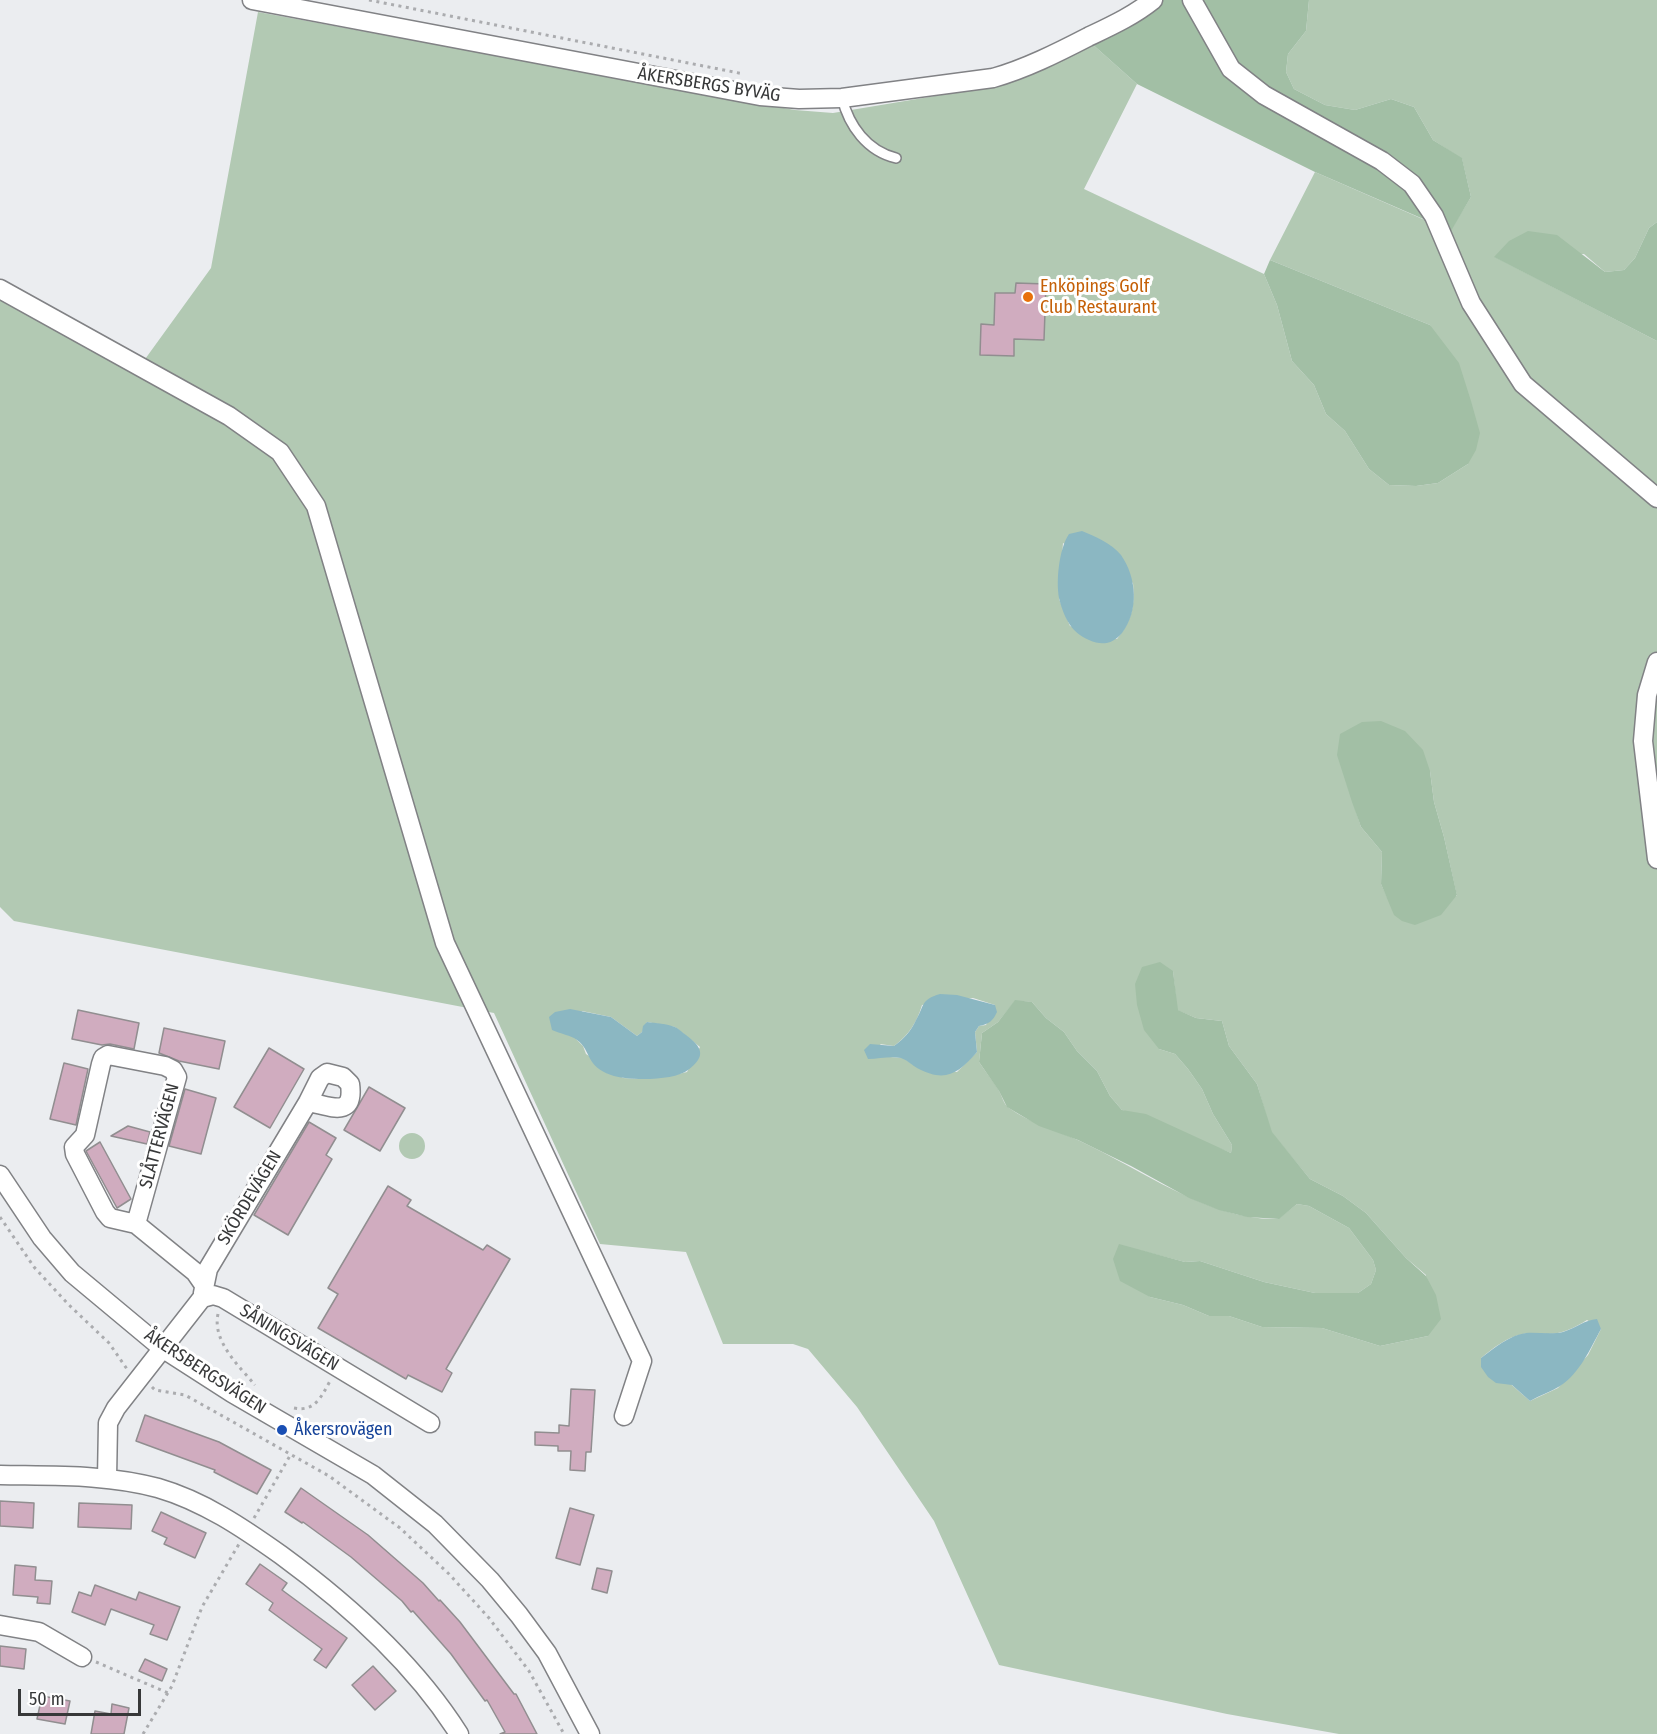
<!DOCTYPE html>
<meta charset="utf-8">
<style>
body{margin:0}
#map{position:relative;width:1657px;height:1734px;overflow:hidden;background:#ebedf0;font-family:"Fira Sans Condensed",sans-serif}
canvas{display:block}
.scale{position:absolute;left:18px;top:1689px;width:123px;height:27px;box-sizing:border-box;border:3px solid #373839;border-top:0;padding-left:8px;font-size:18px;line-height:21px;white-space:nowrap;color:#373839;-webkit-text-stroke:4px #fff;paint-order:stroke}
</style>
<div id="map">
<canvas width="1657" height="1734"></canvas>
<div class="scale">50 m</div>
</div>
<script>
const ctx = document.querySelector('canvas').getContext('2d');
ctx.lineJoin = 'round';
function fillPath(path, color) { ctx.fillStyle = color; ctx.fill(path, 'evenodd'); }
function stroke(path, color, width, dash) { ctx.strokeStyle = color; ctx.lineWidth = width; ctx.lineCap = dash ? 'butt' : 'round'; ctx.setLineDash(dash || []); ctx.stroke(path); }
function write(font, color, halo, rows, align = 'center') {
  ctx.font = font + ' "Fira Sans Condensed",sans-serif'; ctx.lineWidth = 6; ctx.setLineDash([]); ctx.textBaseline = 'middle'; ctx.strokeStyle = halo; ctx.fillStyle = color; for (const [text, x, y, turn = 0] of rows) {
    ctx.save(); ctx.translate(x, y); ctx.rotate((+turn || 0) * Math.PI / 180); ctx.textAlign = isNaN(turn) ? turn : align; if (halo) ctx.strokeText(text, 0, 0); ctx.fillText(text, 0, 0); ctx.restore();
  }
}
fillPath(new Path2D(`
 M1309,0H1657V222L1649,228L1635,258L1624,270L1605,272L1584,254L1495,257L1657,341V1734H1339L1227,1714L999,1665L934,1521L857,1407L808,1349L793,1344H723L686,1252L600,1244L494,1013L14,921L0,907V293L135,373L211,268L258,12L795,110L833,113L1001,85L1091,43L1137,84L1084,189L1264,274L1277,305L1292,361L1314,385L1326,414L1345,431L1369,469L1389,485L1416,486L1438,483L1468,464L1430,325L1270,260L1315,172L1450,231L1471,197L1462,159L1433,140L1414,107L1391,99L1355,110L1325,105L1294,89L1286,72L1288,54L1306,31ZM1063,543L1133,583C1135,606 1132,620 1117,639L1070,626L1059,599ZM1430,771L1434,802L1444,837L1457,896L1387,897L1381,884L1382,852L1361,827L1346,781ZM1173,971L1177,1010L1196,1018L1222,1021L1229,1046L1257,1084L1271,1132L1310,1179L1343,1196L1366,1213L1406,1258L1426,1275L1428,1336L1380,1346L1322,1328L1262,1327L1229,1316H1209L1183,1305L1150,1297L1119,1245L1185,1262L1200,1261L1264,1282L1315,1293H1358L1371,1284L1376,1270L1373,1260L1349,1228L1309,1206L1297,1204L1278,1219C1210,1221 1141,1169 1080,1141C1056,1130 1031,1124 1009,1108C1003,1104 1002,1095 998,1089C992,1080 985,1071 979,1062L982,1033L998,1022L1015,1001L1032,1002L1046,1018L1064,1032L1077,1051L1097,1071L1110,1096L1122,1110L1231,1153L1232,1145L1213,1114L1202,1089L1188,1069L1175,1054L1159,1049ZM973,998L995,1005L986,1025L979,1026L975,1032L977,1052L957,1072L917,1067L903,1058L890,1057L880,1044L894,1046C909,1035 917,1022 922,1005ZM582,1011L611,1017L637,1036L642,1032L647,1022L675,1027L700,1047L687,1072L670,1076L641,1079L623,1078L586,1054L583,1046L576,1039ZM1587,1320L1601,1329L1588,1355L1558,1388L1530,1401L1481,1358C1493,1348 1507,1337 1523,1334C1530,1332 1539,1334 1547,1334C1562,1334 1574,1328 1587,1320Z
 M399 1146a13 13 0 1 1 26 0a13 13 0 1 1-26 0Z`), '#b2c9b3');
fillPath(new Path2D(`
 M1163,0H1309L1306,31L1288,54L1286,72L1294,89L1325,105L1355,110L1391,99L1414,107L1433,140L1462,158L1471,197L1451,231L1315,172L1137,84L1091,43L1141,18Z
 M1657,222V341L1494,257L1509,241L1528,231L1557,235L1605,272L1624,270L1635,258L1649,228Z
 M1270,260L1430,325L1459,363L1471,401L1480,433L1476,450L1468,464L1438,483L1416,486L1389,485L1369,469L1345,431L1326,414L1314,385L1292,361L1277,305L1264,274Z
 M1381,721L1405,731L1423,750L1430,771L1434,802L1444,837L1457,895L1441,915L1415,925L1402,921L1394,915L1381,884L1382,852L1361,827L1352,802L1337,755L1340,734L1362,722Z
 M1160,962L1173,971L1178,1010L1196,1018L1222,1021L1229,1046L1257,1084L1272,1132L1310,1179L1343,1196L1366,1213L1406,1258L1426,1276L1436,1295L1441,1319L1428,1336L1380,1346L1322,1328L1262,1327L1229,1316H1209L1183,1305L1150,1297L1120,1281L1113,1259L1119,1244L1185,1262L1200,1261L1264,1282L1315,1293H1358L1371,1284L1376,1270L1373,1260L1349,1228L1309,1206L1297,1204L1279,1219L1247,1217L1219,1210L1189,1198L1131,1166L1078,1140L1039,1126L1007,1107L999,1091L979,1062L982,1033L998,1022L1015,1000L1032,1002L1046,1018L1064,1032L1077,1051L1097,1071L1110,1096L1122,1110L1146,1114L1231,1153L1232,1145L1213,1114L1202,1089L1188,1069L1175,1054L1159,1049L1144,1030L1137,1005L1135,984L1142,967Z`), '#a2bfa5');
fillPath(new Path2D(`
 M1082,531C1096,537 1111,543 1121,555C1137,578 1139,611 1122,633C1113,644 1102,646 1089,640C1072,633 1065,619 1060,602C1055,585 1059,548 1069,534Z
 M940,994L957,995L995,1005L997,1012C993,1021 989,1024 979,1026L975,1032L977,1052C958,1074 945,1083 917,1068C912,1065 907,1060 901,1058C890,1056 879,1059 868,1059L864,1050L870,1044L894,1046C904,1039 911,1031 916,1020C925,1005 920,1000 940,994Z
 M570,1009L611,1017L637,1036L642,1032L643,1026L647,1022C656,1023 667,1024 675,1027C679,1029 683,1033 686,1035C702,1047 707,1056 688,1070C674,1081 628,1081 611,1075C585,1066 592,1051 577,1040C571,1035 560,1034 552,1030L549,1017L555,1012Z
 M1597,1319L1601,1329C1590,1349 1580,1373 1560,1386C1551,1392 1540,1395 1530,1401L1512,1385L1496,1383L1488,1377L1481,1367V1358C1494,1348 1510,1335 1526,1333C1538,1332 1550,1335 1563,1332C1576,1328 1584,1320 1597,1319Z`), '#8bb7c2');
const building = new Path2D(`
 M1016,283L1046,284L1044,340L1014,339V356L980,355L981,324L994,325L995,293H1015Z
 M78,1010L139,1023L134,1049L110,1044L102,1045L72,1039Z
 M164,1028L225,1041L219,1069L179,1061L159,1053Z
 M269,1048L304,1069L270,1128L234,1107Z
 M64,1063L88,1069L76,1125L50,1119Z
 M369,1087L405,1108L380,1151L344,1130Z
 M185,1089L216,1098L201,1154L169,1146Z
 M309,1122L336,1138L326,1155L332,1159L288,1235L254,1215Z
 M128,1126L150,1132L147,1144L111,1136Z
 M100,1142L131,1199L117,1208L86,1151Z
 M388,1186L411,1200L407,1206L483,1250L487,1245L510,1259L446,1369L452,1373L442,1392L408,1375L406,1379L318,1328L338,1294L328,1288Z
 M571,1389L595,1390L591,1452H586L585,1471L570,1470L571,1451H558V1446L535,1445V1432L559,1433V1425L569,1426Z
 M145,1415L219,1442L271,1470L257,1494L214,1472L215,1470L136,1441Z
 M301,1488L368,1535L423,1583L439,1601L440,1600L460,1622L514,1694H516L537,1734H500L505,1732L487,1700L485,1701L451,1654L413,1611L411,1612L402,1601L351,1557L303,1522L302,1523L285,1512Z
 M0,1501L34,1503L33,1528L0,1526Z
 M79,1503L132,1505L131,1529L78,1527Z
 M570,1508L594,1515L580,1565L556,1558Z
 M161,1512L206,1533L195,1558L164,1544L167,1538L152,1531Z
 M260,1564L287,1583L282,1590L347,1638L326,1668L314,1660L322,1649L269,1610L273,1603L246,1584Z
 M15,1565L36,1567L35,1580L52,1581L50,1604L37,1603L38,1597L13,1595Z
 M597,1568L612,1571L607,1593L592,1589Z
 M95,1585L136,1600L139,1592L180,1607L167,1640L150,1634L154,1625L111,1609L105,1625L72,1612L79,1592L91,1596Z
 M0,1646L26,1649L24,1669L0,1666Z
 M145,1659L167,1669L162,1681L139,1671Z
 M373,1666L396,1691L375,1710L352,1685Z
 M42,1696L70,1701L65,1724L37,1719Z
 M112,1704L129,1708L124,1734H91L95,1711L111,1714Z`);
fillPath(building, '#d0acbf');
stroke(building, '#918e90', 1.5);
const service = new Path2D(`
 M842,98C849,126 867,151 896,158`);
const minor = new Path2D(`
 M252,0L760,96L799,99L842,98L993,78C1025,69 1057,53 1088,37C1111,26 1133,16 1153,0
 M1192,0L1231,69L1264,95L1382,161L1412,184L1434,216L1471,303L1523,384L1657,498
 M0,289L229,416L280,452L316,506L445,943L642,1361L624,1416
 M1657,662L1647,695L1643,741L1657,859
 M0,1175L42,1238L72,1273L162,1348L232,1393L373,1475L435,1524L490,1580L519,1615L547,1653L590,1734
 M136,1224L110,1218L105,1212L75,1154L74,1147L85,1135L101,1064L103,1058L108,1055L165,1066L173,1070L177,1077L136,1224L195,1272L204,1285
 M203,1293L208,1269L308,1102L320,1078L327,1073L343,1077L350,1084C355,1120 328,1105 308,1102
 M0,1475C52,1476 107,1474 158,1488C203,1501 243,1528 281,1555C348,1604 414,1663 459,1734
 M107,1479L108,1423L116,1408L202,1298L213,1295L223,1298L430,1423
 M0,1625L39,1632L82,1657`);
stroke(service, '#818285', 12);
stroke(minor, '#818285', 21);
stroke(new Path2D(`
 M369,0L744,74
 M0,1217L34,1267L68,1304L109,1343L127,1369
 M218,1314C212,1341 239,1366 255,1385
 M152,1387L155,1390L185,1395L235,1423L329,1476L400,1528L449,1574L489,1618L529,1671L564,1734
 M294,1408C314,1412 321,1398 330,1381
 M254,1518L291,1454
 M96,1662L168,1693
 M143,1734L172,1686L202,1607L239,1544`), '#abacaf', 3, [3, 4.5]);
stroke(service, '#fff', 9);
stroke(minor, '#fff', 18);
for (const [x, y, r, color] of [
 [1028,297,6,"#e8710a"],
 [282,1430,6,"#1a4fb4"]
]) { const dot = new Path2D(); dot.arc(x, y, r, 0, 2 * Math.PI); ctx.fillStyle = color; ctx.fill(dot); stroke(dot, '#fff', 2); }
write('18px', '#373839', '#fff', [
 ["ÅKERSBERGS BYVÄG",709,85,9],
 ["SLÅTTERVÄGEN",160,1136,-75],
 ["SKÖRDEVÄGEN",250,1198,-59],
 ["SÅNINGSVÄGEN",289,1338,31],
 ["ÅKERSBERGSVÄGEN",205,1372,33]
]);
write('18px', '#c56008', '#fff', [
 ["Enköpings Golf",1040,287],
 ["Club Restaurant",1040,308]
], 'left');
write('18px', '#164399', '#fff', [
 ["Åkersrovägen",294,1430]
], 'left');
</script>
